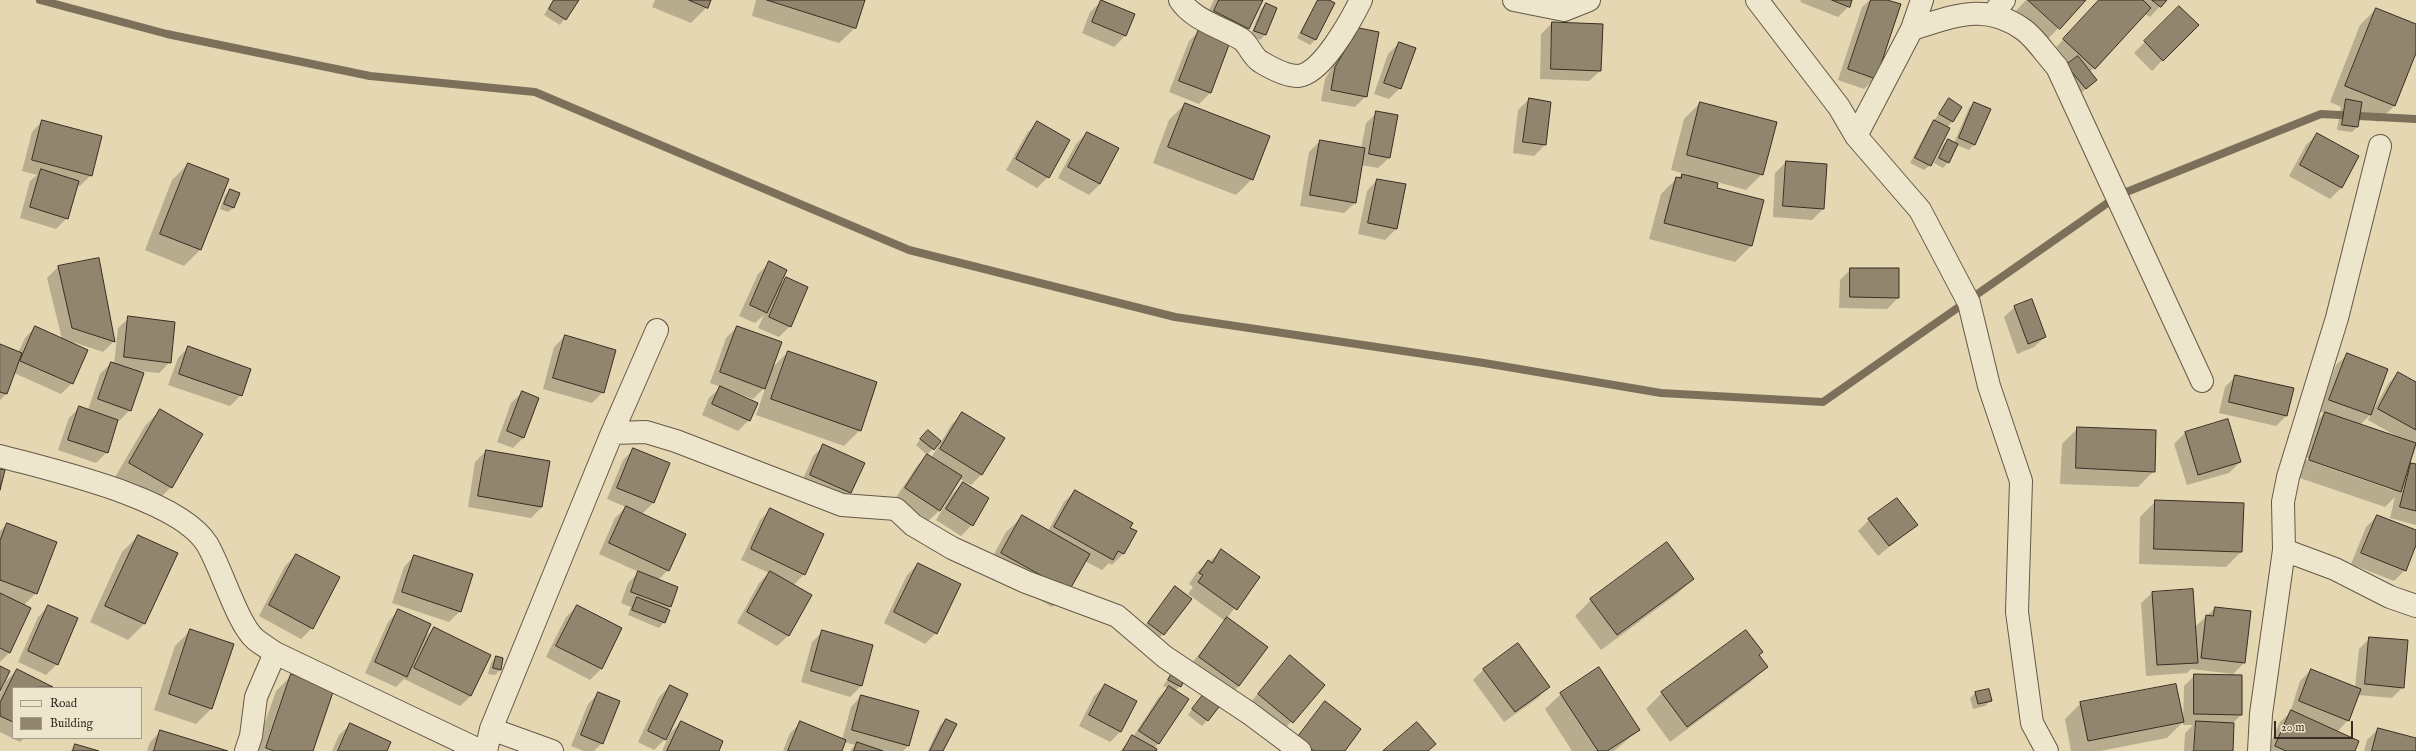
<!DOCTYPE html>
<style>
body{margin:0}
#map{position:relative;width:2416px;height:751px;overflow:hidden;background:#e5d7b2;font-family:"IM FELL English",serif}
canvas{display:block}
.legend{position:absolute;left:12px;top:687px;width:130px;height:52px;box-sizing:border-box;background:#eee5cd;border:1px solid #a69b89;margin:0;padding:5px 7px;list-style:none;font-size:12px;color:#392d23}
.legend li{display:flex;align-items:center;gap:8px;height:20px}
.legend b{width:20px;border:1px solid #a69b89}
.scale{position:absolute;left:2274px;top:721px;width:79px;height:18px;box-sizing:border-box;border:2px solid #392d23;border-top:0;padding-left:5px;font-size:12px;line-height:14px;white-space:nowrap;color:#392d23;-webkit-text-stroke:3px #eee5cd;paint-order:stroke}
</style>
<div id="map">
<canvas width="2416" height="751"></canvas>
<ul class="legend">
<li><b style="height:5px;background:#eee5cd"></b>Road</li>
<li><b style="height:11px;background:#92856d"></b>Building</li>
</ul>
<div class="scale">20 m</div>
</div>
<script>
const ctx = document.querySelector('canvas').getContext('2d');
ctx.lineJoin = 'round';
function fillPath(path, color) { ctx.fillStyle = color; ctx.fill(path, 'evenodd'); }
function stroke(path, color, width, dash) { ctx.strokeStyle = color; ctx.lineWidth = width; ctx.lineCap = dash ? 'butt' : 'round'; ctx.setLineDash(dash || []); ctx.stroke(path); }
fillPath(new Path2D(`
 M553,0H578L560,25L544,15Z
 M655,0H710L707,7L691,23L652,7Z
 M756,0H864L855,28L839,43L752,16Z
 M1214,0H1262L1248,28L1237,39L1203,22Z
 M1317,0H1327L1333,3L1315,40L1310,45L1297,38Z
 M1801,0H1851L1849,6L1838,17L1800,2Z
 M1870,0H1884L1875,78L1864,89L1838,80L1862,7Z
 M2026,0H2085L2043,44L2012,15Z
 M2100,0H2166L2150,17L2145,14L2089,73L2096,80L2080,94L2048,56Z
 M1101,2L1134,15L1125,36L1114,47L1082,33L1090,12Z
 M1266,4L1276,8L1265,35L1260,40L1250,36L1261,9Z
 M2179,7L2197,25L2152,71L2134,53Z
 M2376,9L2416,25V50L2394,106L2378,122L2359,114L2357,127L2352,132L2337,130L2341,107L2330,102L2360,25Z
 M1552,23L1600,71L1589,81L1540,79L1541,34Z
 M1360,29L1366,96L1355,107L1321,101L1325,79L1349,40Z
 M1199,31L1229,42L1210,93L1199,104L1169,92L1189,41Z
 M1399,43L1400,88L1389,99L1374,94L1388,54Z
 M1529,99L1545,145L1534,156L1513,153L1518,110Z
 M1949,100L1953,121L1946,128L1930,165L1924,170L1910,163L1929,127Z
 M1700,103L1762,174L1746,190L1717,182L1716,188L1763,201L1751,246L1735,262L1649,239L1661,194L1677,178L1682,175L1689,177V175L1671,170L1684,119Z
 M1975,103L1989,109L1974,145L1969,150L1957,145L1948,162L1943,168L1934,163L1943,145L1948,140L1954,143L1969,108Z
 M1185,104L1252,179L1236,195L1153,163L1169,120Z
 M1377,113L1389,158L1378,168L1361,165L1355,203L1344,213L1300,206L1309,152L1320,141L1361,149L1366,123Z
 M42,121L91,175L80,186L77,185L67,218L56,229L20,218L30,181L37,175L22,171L32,132Z
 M1038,122L1048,177L1037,188L1006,170L1027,133Z
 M1087,133L1100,184L1089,195L1058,178L1076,144Z
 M2317,134L2358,156L2341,188L2330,199L2289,176L2306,145Z
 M1786,162L1823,209L1812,220L1773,217L1775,173Z
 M188,164L227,179L200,250L184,266L145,250L172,180Z
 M1377,180L1396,229L1385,240L1358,234L1367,191Z
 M231,190L234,207L228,212L220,209L225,195Z
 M769,263L778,287L787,278L790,326L779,337L758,328L764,315L755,323L739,316L758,274Z
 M58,267L114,341L103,352L73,342L72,383L61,394L14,373L6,394L0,400V345L18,353L25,338L35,327L62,339L47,278Z
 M1851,269L1898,298L1887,309L1839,308L1840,280Z
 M2015,307L2045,337L2034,347L2017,354L2004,317Z
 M129,318L170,362L159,373L138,371L130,410L119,421H117L107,452L96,463L58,450L69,418L80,407L88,410L100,374L111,363L114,364L118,328Z
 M737,327L771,369L788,352L860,430L844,446L756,415L766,386L753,399L732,391L749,420L738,431L702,415L709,398L721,387L710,383L726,338Z
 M565,336L603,392L592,403L543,389L554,347Z
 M188,348L241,395L230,406L168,385L178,358Z
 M2347,355L2372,412L2388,384L2398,373L2416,383V447L2409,467L2412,464L2416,465V525L2390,518L2395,497L2385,507L2294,476L2309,429L2325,413L2319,411L2336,365ZM2371,414L2368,420L2398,437L2360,425ZM2305,457L2392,488V490L2304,459Z
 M2236,376L2287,415L2276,426L2219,413L2225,387Z
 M522,393L524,437L513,448L497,442L511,403Z
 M160,410L171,487L155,503L114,479L145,426Z
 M963,413L981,475L971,485L960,479L939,511L928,521L895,499L917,466L927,455L916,445L922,437L940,441L927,455L931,458L952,424Z
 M2078,428L2154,471L2138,487L2060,484L2062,444Z
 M2185,433L2240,462L2229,473L2187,485L2174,444Z
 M824,446L851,492L840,503L800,486L813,456Z
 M634,449L653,503L642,514L668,570L658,580L677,587L664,622L659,628L628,615L631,607L621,603L628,583L639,572L599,554L615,518L626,507L607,499L623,460Z
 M486,451L542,507L531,518L468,507L475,462Z
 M963,483L972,525L961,536L936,520L952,494Z
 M1075,491L1135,532L1123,554L1112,565L1109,563L1102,570L1085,561L1068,591L1052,607L986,569L1006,532L1022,517L1048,531L1064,502Z
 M2156,501L2242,551L2226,567L2139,564L2140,517Z
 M771,509L804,574L793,586L811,595L788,636L777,646L737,623L759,583L769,573L741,560L760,520Z
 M2377,516L2416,532V542L2405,570L2394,581L2351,564L2366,527Z
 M1869,520L1916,525L1878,556L1858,531Z
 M7,524L36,593L24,605L30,608L9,653L0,662V531Z
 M138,536L176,554L144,624L128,640L90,622L122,552Z
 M1221,551L1259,577L1227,618L1267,647L1239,686L1228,697L1188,668L1225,621L1188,594L1193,587L1189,584L1197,572Z
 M296,555L312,628L301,639L259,616L285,566Z
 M414,556L460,611L449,622L392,603L404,567Z
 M918,564L936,633L925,644L884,623L907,575Z
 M1693,579L1677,594L1601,650L1575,616L1591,600Z
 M1175,587L1191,599L1153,646L1138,634Z
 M2152,593L2195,627L2215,608L2244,663L2233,674L2191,669L2187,673L2146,676L2141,603Z
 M49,606L57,664L46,675L18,662L38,617Z
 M577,606L621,628L601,669L590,680L546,657L566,617Z
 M398,611L423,639L434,628L471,696L460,706L404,679L396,687L365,673L388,622Z
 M191,630L212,708L196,724L154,710L175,646Z
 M823,631L872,646L861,686L850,697L801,682L812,642Z
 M2370,638L2403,687L2392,698L2358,695L2348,720L2337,732L2354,751H2267L2280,722L2290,713L2300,681L2311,670L2355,687L2359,649Z
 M1758,655L1766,667L1751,682L1670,742L1646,709L1662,693Z
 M496,657L502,659L500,670L495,675L488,674L491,663Z
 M1290,657L1323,685L1281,733L1248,705Z
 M1484,669L1548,687L1538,698L1504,722L1473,680Z
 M17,670L52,688H13V738H24L20,742L0,732V694L6,681Z
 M1173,672L1180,686L1175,691L1158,744L1153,749L1155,751H1120L1133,737L1158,698L1168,688L1163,686Z
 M292,675L312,751H255L276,691Z
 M2195,675L2241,715L2233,723L2232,751H2184L2185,733L2193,725H2183L2184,686Z
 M1105,685L1121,731L1110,742L1079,726L1094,696Z
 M670,686L665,739L654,750L638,742L659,697Z
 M599,693L602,743L594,751H584L571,746L588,704Z
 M1975,693L1991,700L1985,706L1973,709L1970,698Z
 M1561,694L1639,730L1614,751H1572L1545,709Z
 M861,696L918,712L908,746L903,751H850L855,745L844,742L841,751H783L790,733L801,723L842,740L851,707Z
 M1201,697L1207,720L1202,726L1188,715Z
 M1325,702L1343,751H1289L1287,749Z
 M2081,703L2183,722L2167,738L2100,751H2071L2065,719Z
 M946,720L942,751H928L940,725Z
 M681,722L718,751H662L670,733Z
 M350,725L386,751H332L339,735Z
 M2378,729L2416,739V751H2364L2367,740Z
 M161,731L225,751H147L150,742Z
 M76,745L95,751H70Z`), '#0003');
stroke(new Path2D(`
 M40,0L167,34L370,76L535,92L909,250L1175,317L1484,363L1661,393L1823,402L2119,195L2321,114L2416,119`), '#7d705b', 8);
const building = new Path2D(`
 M554,0H579L566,20L549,9Z
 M689,0H711L708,8Z
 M767,0H865L856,28Z
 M1101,0L1135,14L1126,36L1092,22Z
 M1219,0H1263L1249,29L1214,11Z
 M1318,0H1329L1335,3L1316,40L1301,33Z
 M1832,0H1852L1850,7Z
 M1871,0H1887L1901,4L1876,79L1848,69Z
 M2028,0H2086L2060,29Z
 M2099,0H2143L2151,8L2095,69L2063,39Z
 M2152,0H2167L2161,7Z
 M1266,3L1277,8L1266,35L1254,31Z
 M2179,6L2199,25L2163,61L2144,41Z
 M2376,8L2416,24V53L2395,106L2345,86Z
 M1552,22L1603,24L1601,71L1551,69Z
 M1359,28L1379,32L1367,97L1331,90L1335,67Z
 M1199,29L1230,42L1211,93L1179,81Z
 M1399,42L1416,48L1401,89L1384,83Z
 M2078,56L2097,80L2086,89L2066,65Z
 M1529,98L1551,102L1546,145L1523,142Z
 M1949,98L1962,107L1953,122L1939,114Z
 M2346,99L2362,102L2358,127L2342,125Z
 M1700,102L1777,122L1763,175L1687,155Z
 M1974,102L1991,109L1975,145L1959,138Z
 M1185,103L1270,136L1253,180L1168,147Z
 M1376,111L1398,115L1390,158L1369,154Z
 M42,120L102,136L92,176L32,160Z
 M1934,120L1950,128L1931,166L1915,158Z
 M1037,121L1070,140L1049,178L1016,159Z
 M1087,132L1119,148L1100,184L1068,167Z
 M2317,133L2359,156L2342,188L2300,165Z
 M1948,139L1958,144L1949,163L1939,158Z
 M1320,140L1365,148L1356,203L1310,195Z
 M1786,161L1827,164L1824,209L1783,206Z
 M188,163L229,179L201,250L160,234Z
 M41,169L79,181L68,219L30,207Z
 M1682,174L1718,183L1717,188L1764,200L1752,246L1664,223L1676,177L1681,178Z
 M1377,179L1406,184L1397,229L1368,223Z
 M230,189L240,193L234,208L224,204Z
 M99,258L115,342L72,328L58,266Z
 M769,261L787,270L767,313L750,305Z
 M1850,268H1899V298L1850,297Z
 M786,277L808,287L791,327L769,317Z
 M2032,299L2046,337L2028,344L2014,306Z
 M128,316L175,322L171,363L124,357Z
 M35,326L88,350L73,384L20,361Z
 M737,326L782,342L765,389L720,372Z
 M565,335L616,350L604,393L553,378Z
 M0,344L22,353L7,394L0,392Z
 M188,346L251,369L242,396L179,374Z
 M788,351L877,382L861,431L771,399Z
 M2347,353L2388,369L2371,415L2329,400Z
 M111,362L144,373L131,411L98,399Z
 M2398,372L2416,382V430L2378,409Z
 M2235,375L2294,388L2287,416L2229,402Z
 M720,386L758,403L750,421L712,404Z
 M522,391L539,398L524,438L507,431Z
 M79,406L118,420L108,453L68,440Z
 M160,409L203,434L172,488L129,463Z
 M962,412L1005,438L982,475L940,449Z
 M2325,412L2416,443L2401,492L2309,460Z
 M2228,419L2241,462L2198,475L2185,432Z
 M2077,427L2156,430L2155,472L2076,468Z
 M928,430L941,441L934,450L920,439Z
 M823,444L865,463L851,493L810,475Z
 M633,448L670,463L654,503L617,488Z
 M486,450L550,461L542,507L478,496Z
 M927,454L962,476L940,511L905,488Z
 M2411,463L2416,464V511L2400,507Z
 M0,469L5,470L0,490Z
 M963,482L989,498L973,526L946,509Z
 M1075,490L1133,523L1130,528L1137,531L1124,554L1118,551L1113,560L1054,527Z
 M1897,498L1918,525L1889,546L1868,519Z
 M2155,500L2244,503L2242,552L2154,549Z
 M626,506L686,534L669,571L609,543Z
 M770,508L824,534L805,575L751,549Z
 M1022,515L1090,554L1069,591L1001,553Z
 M2377,515L2416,530V545L2406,571L2361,553Z
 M7,523L57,542L37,594L0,580V541Z
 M138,535L178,553L145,624L105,606Z
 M1667,542L1694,579L1617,635L1590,599Z
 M1221,549L1260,577L1237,610L1198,582L1203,575L1199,573L1208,560L1212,563Z
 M296,554L340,577L313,629L269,605Z
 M414,555L473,574L461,612L402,592Z
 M918,563L961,584L937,634L894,612Z
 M638,571L678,587L671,607L631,592Z
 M770,571L812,595L789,636L747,612Z
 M1175,586L1192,599L1164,635L1148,623Z
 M2193,589L2198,663L2157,665L2152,592Z
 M0,593L31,608L10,653L0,648Z
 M637,597L670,610L665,623L632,610Z
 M48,605L78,618L58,665L28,651Z
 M577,605L622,628L602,669L556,646Z
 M2215,607L2251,611L2245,663L2201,658L2206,615L2213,616Z
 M398,609L431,624L407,677L375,662Z
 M1227,617L1268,647L1239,686L1199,657Z
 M434,627L491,655L471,696L414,668Z
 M190,629L234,644L212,709L169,694Z
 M822,630L873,645L862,686L811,671Z
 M1746,630L1763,652L1759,655L1768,667L1687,727L1661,692Z
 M2369,637L2408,640L2404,688L2365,684Z
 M1518,643L1550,687L1515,712L1483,669Z
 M1290,655L1325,685L1293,723L1258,694Z
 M496,656L503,658L501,670L493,668Z
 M0,666L10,671L0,691Z
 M1599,667L1640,730L1607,751H1598L1560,693Z
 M17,669L53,687L13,688V722L0,716V703Z
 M2311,669L2361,689L2349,721L2299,701Z
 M1173,671L1185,678L1181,687L1168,680Z
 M291,674L334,689L313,751H274L266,748Z
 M2194,674L2242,675V715L2194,714Z
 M1105,684L1137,701L1121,732L1089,715Z
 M2176,684L2184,722L2088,741L2080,702Z
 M670,685L688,694L666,740L648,731Z
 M1169,686L1189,699L1159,744L1139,731Z
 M1989,689L1992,701L1978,704L1975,692Z
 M1206,691L1222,703L1208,721L1192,709Z
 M598,692L620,701L603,744L581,735Z
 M861,695L919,711L909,746L852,730Z
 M1325,701L1361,729L1345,751H1314L1297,738Z
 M2291,710L2359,741L2355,751H2286L2275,746Z
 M946,719L957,724L943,751H930Z
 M681,721L723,741L719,751H667Z
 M800,721L846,740L842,751H788Z
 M2196,721L2234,723L2233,751H2194Z
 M1417,722L1436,744L1428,751H1383Z
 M350,723L391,742L387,751H338Z
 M2378,728L2416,738V751H2372Z
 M160,730L228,751H154Z
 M1132,735L1157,749L1156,751H1123Z
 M857,742L883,751H854Z
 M75,744L99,751H73Z`);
fillPath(building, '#92856d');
stroke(building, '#392d23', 1);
const minor = new Path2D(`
 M1180,0C1193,20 1221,27 1241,39C1249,44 1252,57 1261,62C1271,68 1286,76 1298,76C1322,74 1351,20 1361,0
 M1514,0L1564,10L1589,0
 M1757,0L1839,107L1856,136L1920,210L1969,303L1989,386L2021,481L2017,612L2032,723L2047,751
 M1993,14L2004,0
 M1912,29C1952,17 1985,1 2024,30C2036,39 2046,55 2057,67L2202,381
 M1856,136L1912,29L1922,0
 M612,433L646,432L676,441L842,505L896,509L913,525L952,548L1026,582L1117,616L1165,657L1249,713L1300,751
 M0,456C51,470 179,498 207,544C221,567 237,623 255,639C261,644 268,648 275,653L481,751
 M2284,550L2335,569L2390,597L2416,606
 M491,729L552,751
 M246,751L251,736L256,697L275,653
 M486,751L491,729L612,433L657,330
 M2259,751L2261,714L2284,550L2283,502L2288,477L2337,318L2380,146`);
stroke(minor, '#645847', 24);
stroke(minor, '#eee5cd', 22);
</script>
